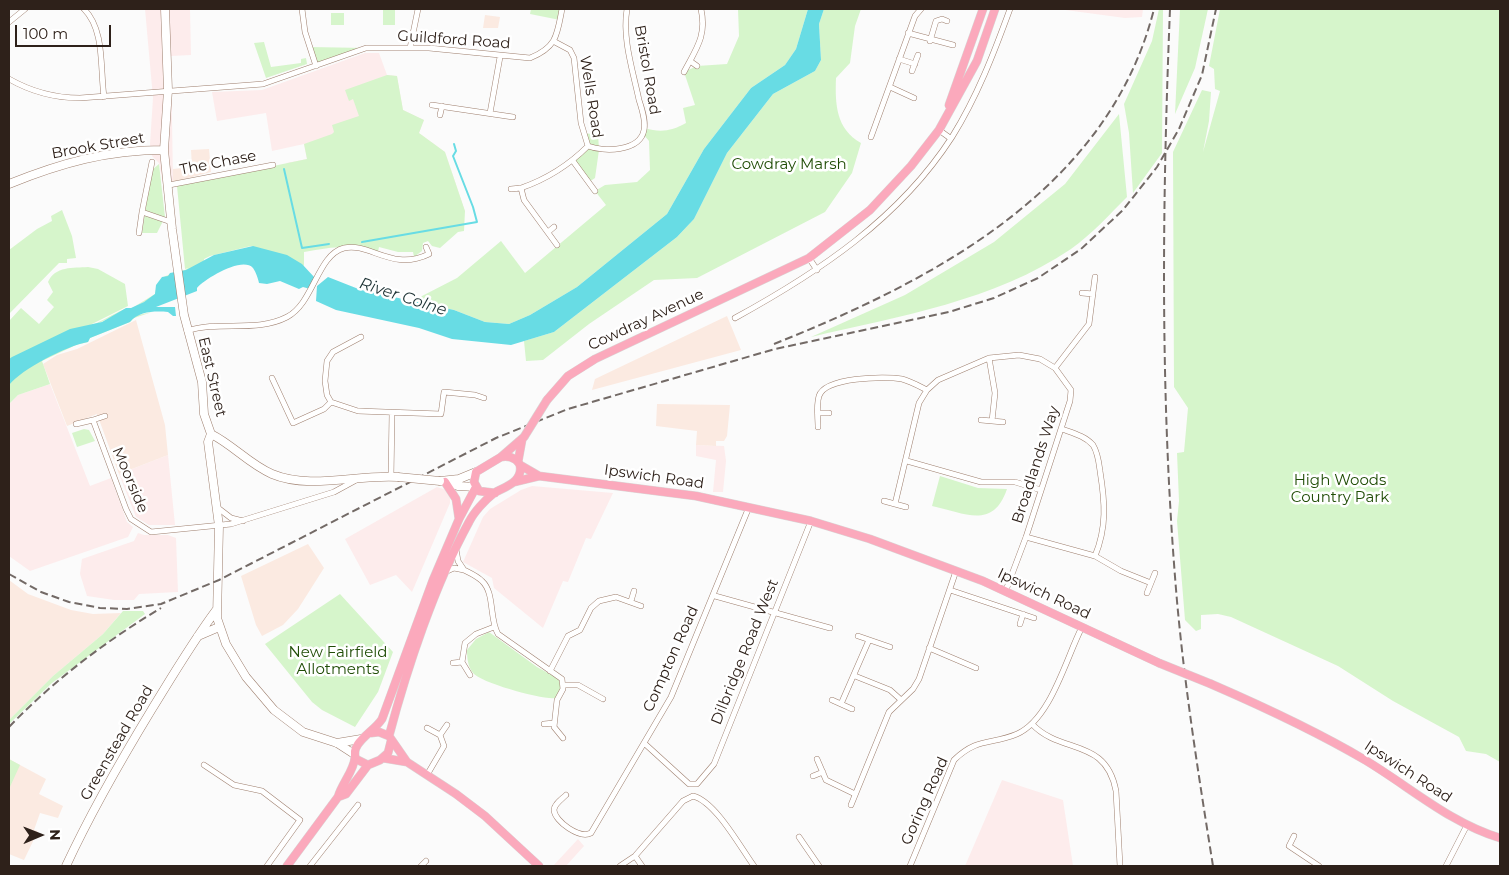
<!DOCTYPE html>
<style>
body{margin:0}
#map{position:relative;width:1509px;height:875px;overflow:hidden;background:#fbfbfb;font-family:Montserrat,sans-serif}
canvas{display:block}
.frame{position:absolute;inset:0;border:10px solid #2e211a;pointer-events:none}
.north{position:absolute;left:15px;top:810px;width:50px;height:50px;-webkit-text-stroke:4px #fff;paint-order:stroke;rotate:89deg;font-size:14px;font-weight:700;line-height:20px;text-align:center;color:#2e211a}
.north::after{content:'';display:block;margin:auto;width:18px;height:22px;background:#2e211a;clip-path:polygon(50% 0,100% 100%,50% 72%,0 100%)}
.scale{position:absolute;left:15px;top:25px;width:96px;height:22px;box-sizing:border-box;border:2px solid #2e211a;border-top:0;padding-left:6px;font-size:15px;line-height:18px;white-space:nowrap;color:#2e211a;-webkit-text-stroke:4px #fff;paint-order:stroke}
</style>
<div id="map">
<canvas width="1509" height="875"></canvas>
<div class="frame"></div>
<div class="north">N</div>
<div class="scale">100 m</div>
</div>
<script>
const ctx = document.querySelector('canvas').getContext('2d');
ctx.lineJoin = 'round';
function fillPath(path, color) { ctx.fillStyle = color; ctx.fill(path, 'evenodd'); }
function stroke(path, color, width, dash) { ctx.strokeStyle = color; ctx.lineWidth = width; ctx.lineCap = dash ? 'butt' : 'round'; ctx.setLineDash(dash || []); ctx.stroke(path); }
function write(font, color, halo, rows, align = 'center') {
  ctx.font = font + ' Montserrat,sans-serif'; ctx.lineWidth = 5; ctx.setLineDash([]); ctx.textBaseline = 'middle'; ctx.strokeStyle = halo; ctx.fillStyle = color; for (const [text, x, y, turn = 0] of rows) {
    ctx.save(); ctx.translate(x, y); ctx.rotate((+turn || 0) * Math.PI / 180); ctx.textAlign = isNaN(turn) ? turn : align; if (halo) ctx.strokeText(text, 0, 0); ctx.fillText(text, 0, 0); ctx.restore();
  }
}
fillPath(new Path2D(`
 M145,9H190L191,55L171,56L173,182L163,184L159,163L152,156L150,144L153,98Z
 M1058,9H1143L1142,17L1125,18Z
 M365,53H379L387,75L397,76L403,110L424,120L419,133L445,152L465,211L286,163L307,159L304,144L272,151L266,113L217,121L212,92L262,90Z
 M50,384L90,486L111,478L127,522L133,527L128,537L30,571L9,556V404L18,395Z
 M696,445L724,446L726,461L723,492H713L716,460L696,456Z
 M168,455L175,525H149L136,517L119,474Z
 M532,486L613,493L591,539L586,538L568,582L563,581L543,628L494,588L492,578L463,562L483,517L490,509L521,490Z
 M437,487L446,490L450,495V503L412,592L396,575L370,585L345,539Z
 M138,533L144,535H168L176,538L178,592L139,594L134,600H114L87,596L80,574L82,559L134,541Z
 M1002,780L1063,800L1073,866H965Z
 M578,839L584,846L566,866H553Z`), '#fdecec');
fillPath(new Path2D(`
 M485,15L500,17L498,28H483Z
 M209,149L211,172L173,182V169L192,167L191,150Z
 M727,316L741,350L592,390L595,379Z
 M136,320L165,425L168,455L119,474L97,414L67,426L43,364L57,355L77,349Z
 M657,404L730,405L727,436L724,441H716V446L696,445L697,431L656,426Z
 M308,544L324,568L298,609L283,625L262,636L256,625L241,576Z
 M9,580L28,594L71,610L93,614L121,613L103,634L53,676L9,720Z
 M9,759L46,779L39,794L63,806L58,818L40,813L34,830L38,831L24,860L9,854Z`), '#fbeae1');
fillPath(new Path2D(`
 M383,9H395V25H383Z
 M531,9H562L560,20L530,14Z
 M738,9H808L796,49L785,65L751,88L704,149L667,214L577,287L530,315L509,324L485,322L454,310L415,302L422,296L457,278L501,241L525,273L606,205L595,191L605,185L637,182L650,170L649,141L643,134L645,128C660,133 672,131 686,123L683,108L695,105L684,72L697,66L727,64L739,36Z
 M824,9H861L855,26L850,63L836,78C835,104 836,129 861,143L852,173L825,212L697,278L654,280L589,324L543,360L526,361L524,341L554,332L677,237L694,219L727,153L773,94L815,71L821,60L819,24Z
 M1159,9H1163L1162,153L1133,193L1129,133L1124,104L1152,41Z
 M1180,9H1208L1195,68L1175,114Z
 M1220,9H1500V762L1486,754L1466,751L1459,737L1393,701L1338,666L1231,617L1218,614L1201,615V629L1196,631L1185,620L1177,521L1179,501L1177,453L1184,452L1188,408L1174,387L1173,152L1202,90L1211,92L1209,121L1203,152L1220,91L1215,89L1214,69L1209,66Z
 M331,13H344V25H331Z
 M264,42L271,67L301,63V59L306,58L307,64L266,78L254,43Z
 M310,47L366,48L316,66Z
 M387,75L397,76L403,110L424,120L419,133L445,152L465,211L464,231L458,232L440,248L432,246L428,241L423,243L422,251L414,257L413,252H398L379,247L378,252C349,244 333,247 304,252V266L251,246L210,256L204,259L203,272L132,308L155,294C160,270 171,277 189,268L185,269L177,186L307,159L304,144L332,134L334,132L332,125L359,116L353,99L349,101L345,90Z
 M1119,114L1127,197C1109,215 1092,234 1071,249C994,301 900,316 811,337L905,295L994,242L1065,184Z
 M598,133L599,150L595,178L589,182L573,161L588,146L583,134Z
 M159,164L165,217L157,233H142L150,179L153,169Z
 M62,210L72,236L76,258L67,259V263H59L9,314V250L37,229L52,221L51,216Z
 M88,267L98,269L125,284L128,306L90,325C102,323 122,307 131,308L9,365V321L21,308L39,324L54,307L47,300L53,292L48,282C55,266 73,268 88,267Z
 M152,312L134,318L130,322L90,338L88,342L76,345L42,361L50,384L18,395L9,404V375L134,316Z
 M84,429L89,430L95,441L77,447L72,433Z
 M940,476L978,488L1007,489C993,530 965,513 932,506Z
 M340,594L393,652L378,692L355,727L322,710L312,702L265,644Z
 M123,611H143L145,614L52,683L9,724V720L53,676L103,634Z
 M489,632L537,667L559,679L561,689L555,698C543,700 481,683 473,673C468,667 467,658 467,650L476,639Z
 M9,759L20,765L9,789Z`), '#d6f5cb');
fillPath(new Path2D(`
 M808,9H824L819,24L821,60L815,71L773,94L727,153L694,219L677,237L554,332L511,345L452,339L419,328L336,310L316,301L317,286L328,277L361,290L454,310L485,322L509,324L530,315L577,287L667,214L704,149L751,88L785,65L796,49Z
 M253,246L287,255L302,264L315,278L310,289L303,287L299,289L280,281L267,284L259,283C258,279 256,272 253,268C242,256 205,279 197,288V291L156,307H175L176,316H173L168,312C155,311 139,311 130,322L90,338L88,342C66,346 22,369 9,385V359L12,357L70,329L102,322L126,308H131L144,302L155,294L156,285L162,277L168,276L170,273L186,270L214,255Z`), '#68dce4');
stroke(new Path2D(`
 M284,169L302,248L329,244
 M362,242L477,222L473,207L453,156L456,151L454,144`), '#68dce4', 2);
const street = new Path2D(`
 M84,9C105,30 100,68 104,97
 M302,9L305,32L316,66
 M9,22L25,9
 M908,33L953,45
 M930,41L936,21L942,19L947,21
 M555,42L570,50L574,58L581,123L588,146C568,166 547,179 521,188L524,200L557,245
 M410,48L418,9
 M899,59L915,64
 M690,61L697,66
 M912,71L918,55
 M684,72C696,49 707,36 701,9
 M9,79C32,92 54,98 80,98L263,84L366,48H429L530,58C557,47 557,35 562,9
 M890,87L914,98
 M432,105L513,117
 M490,113L500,57
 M440,115L442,106
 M939,130L950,138
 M871,137L915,16L921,9
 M588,146C603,152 640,152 644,130C646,121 642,109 639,100C633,71 622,39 627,9
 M573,161L595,191
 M152,162L142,212L171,222
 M169,185L273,165
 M511,189L521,188
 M548,232L554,227
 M139,233L142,212
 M809,258L817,270
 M1082,293L1093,294
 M735,318C819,272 899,219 952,137C977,97 994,53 1010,9
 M187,331C220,320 256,333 287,317C314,303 317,255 344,248C370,242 392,272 429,254L426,247
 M361,337L333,352L327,361L325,381L327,395L331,402L358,411L441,414L444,392L475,395L484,398
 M989,358L995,393L992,421
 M1055,368L1089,324L1095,277
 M272,378L293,423L324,409L331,402
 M818,413H829
 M105,416L93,420L126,509L131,519L151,532L231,524L334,492L356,480
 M981,420L1003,422
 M76,424L93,420
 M818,427C818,418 816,405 819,396C825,377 885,376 902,379C910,381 919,386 927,390
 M1062,429C1073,433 1085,436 1093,445C1098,453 1099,463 1100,471C1105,502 1107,527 1095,556
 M907,461L981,482H1015L1041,490
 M391,477L392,413
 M884,501L906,507
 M895,504L919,403L927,390L938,380L989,358L1019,355L1040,359L1055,368L1071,390L1070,401L1026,537L1006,590
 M218,508L231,518L243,521
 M1026,537L1095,556L1121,571L1151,583
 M464,570C470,573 477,576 482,581C495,593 489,619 498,634L562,679L563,689L557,700L554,727L563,738
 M445,572L454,568L464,570L458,561L456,549
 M950,590L1034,618
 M1147,593L1155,573
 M715,596L830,628
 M631,601L634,591
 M1020,624L1023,614
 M858,636L890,647
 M929,648L976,668
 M453,663L462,662
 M550,671L568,636L580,630L591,608L599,601L616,597L641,606
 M470,675L462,662L465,643L476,634L494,627
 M855,676L890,690L900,699
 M564,685H578L603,699
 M832,700L852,709
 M841,704L869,640
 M544,724L554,723
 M1032,724C1061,755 1106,737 1116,791L1120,866
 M427,728L440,735L444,746L427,775
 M440,735L447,725
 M644,743L689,784H697L714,764L811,521
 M817,759L826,780L855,794
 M204,765L234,785L262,791L300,820L267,866
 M813,776L823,772
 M566,795C562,799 554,804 554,810C555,822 580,839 591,833L671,697L749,507
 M851,805L889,712L913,689L919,679L956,571
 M1294,836L1289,846L1319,866
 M799,837L819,866
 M635,856L642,866
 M310,866L358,805
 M421,866L426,861
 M620,866L635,856L683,801L693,796C716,802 740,847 754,866
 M910,866L954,760C978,737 991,745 1017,734C1051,719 1066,658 1082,627
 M1446,866L1467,825`);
const secondary = new Path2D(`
 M165,9L168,90L164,150L172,229L184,315L202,382L204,414L211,434L208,442L219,526L217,618L226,644L246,677L274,710L303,732L337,743L354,754
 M9,184C61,163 107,150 164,150
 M211,434C233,445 249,464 272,474C310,490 358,474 398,477
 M440,481L459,479L476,472
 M448,482L458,486L476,487
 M198,636L219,627
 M337,743L361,739
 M66,866C91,812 121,760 152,709C173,675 193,641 217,609`);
const primary = new Path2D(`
 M949,105L983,9
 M547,400L568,376L595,359L809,258L870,210L911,166L939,130L977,61L995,9
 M518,462L522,440
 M520,465L539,476L696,496L811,521L870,539L983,581L1159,663
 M445,482L456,499L459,519
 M514,482L539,476
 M495,493L479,491L474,482L476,472L501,457L524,437
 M1211,684C1264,707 1316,731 1365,760C1410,787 1450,823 1500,838
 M371,733L379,732L389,736L407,762
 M389,736C407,668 435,584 469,522C474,512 485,500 494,493C502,488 518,484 520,472C523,460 510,455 501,457
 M383,758L407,762L456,794L485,816L539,866
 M368,765L356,759C349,743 374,732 382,719L433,580L459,519L476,487
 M338,797L346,794L368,765L380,760L388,753L391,741
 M287,866L338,797C342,783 354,771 355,757`);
stroke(street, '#9e7f6e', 6);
stroke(secondary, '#9e7f6e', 9);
stroke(primary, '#d9d7d6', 9);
stroke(street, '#fff', 5);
stroke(secondary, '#fff', 8);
stroke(primary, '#fba9bc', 8);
stroke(new Path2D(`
 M1170,9C1162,206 1160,404 1177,601C1185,690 1199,778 1213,866
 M774,344C934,280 1109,189 1154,9
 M9,574L41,592L69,602L100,608L127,609L161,604L219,580L496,438L568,409L775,349L949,312L994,298L1038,278L1081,249L1123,210L1157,167L1179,129L1202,75L1216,9
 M9,727C54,680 106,641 161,608`), '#736a66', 2, [8, 4]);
const secondaryBridge = new Path2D(`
 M398,477L440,481`);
const primaryBridge = new Path2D(`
 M524,437L547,400
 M1159,663L1211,684`);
stroke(secondaryBridge, '#9e7f6e', 9, []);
stroke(primaryBridge, '#d9d7d6', 9, []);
stroke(secondaryBridge, '#fff', 8);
stroke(primaryBridge, '#fba9bc', 8);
write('15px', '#2e211a', '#fff', [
 ["Guildford Road",454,40,4],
 ["Bristol Road",647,70,80],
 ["Wells Road",591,97,81],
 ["Brook Street",98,146,-10],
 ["The Chase",218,163,-11],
 ["Cowdray Avenue",646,320,-25],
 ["East Street",212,377,77],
 ["Broadlands Way",1036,465,-72],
 ["Ipswich Road",654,477,8],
 ["Moorside",130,480,67],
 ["Ipswich Road",1044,594,25],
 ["Dilbridge Road West",745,652,-68],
 ["Compton Road",671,659,-66],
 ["Greenstead Road",117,743,-60],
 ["Ipswich Road",1408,772,33],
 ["Goring Road",925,801,-66]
]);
write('15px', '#204d06', '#fff', [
 ["Cowdray Marsh",789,165],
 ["High Woods",1340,481],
 ["Country Park",1340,498],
 ["New Fairfield",338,653],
 ["Allotments",338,670]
]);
write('italic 16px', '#1d3234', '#fff', [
 ["River Colne",403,297,18]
]);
</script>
